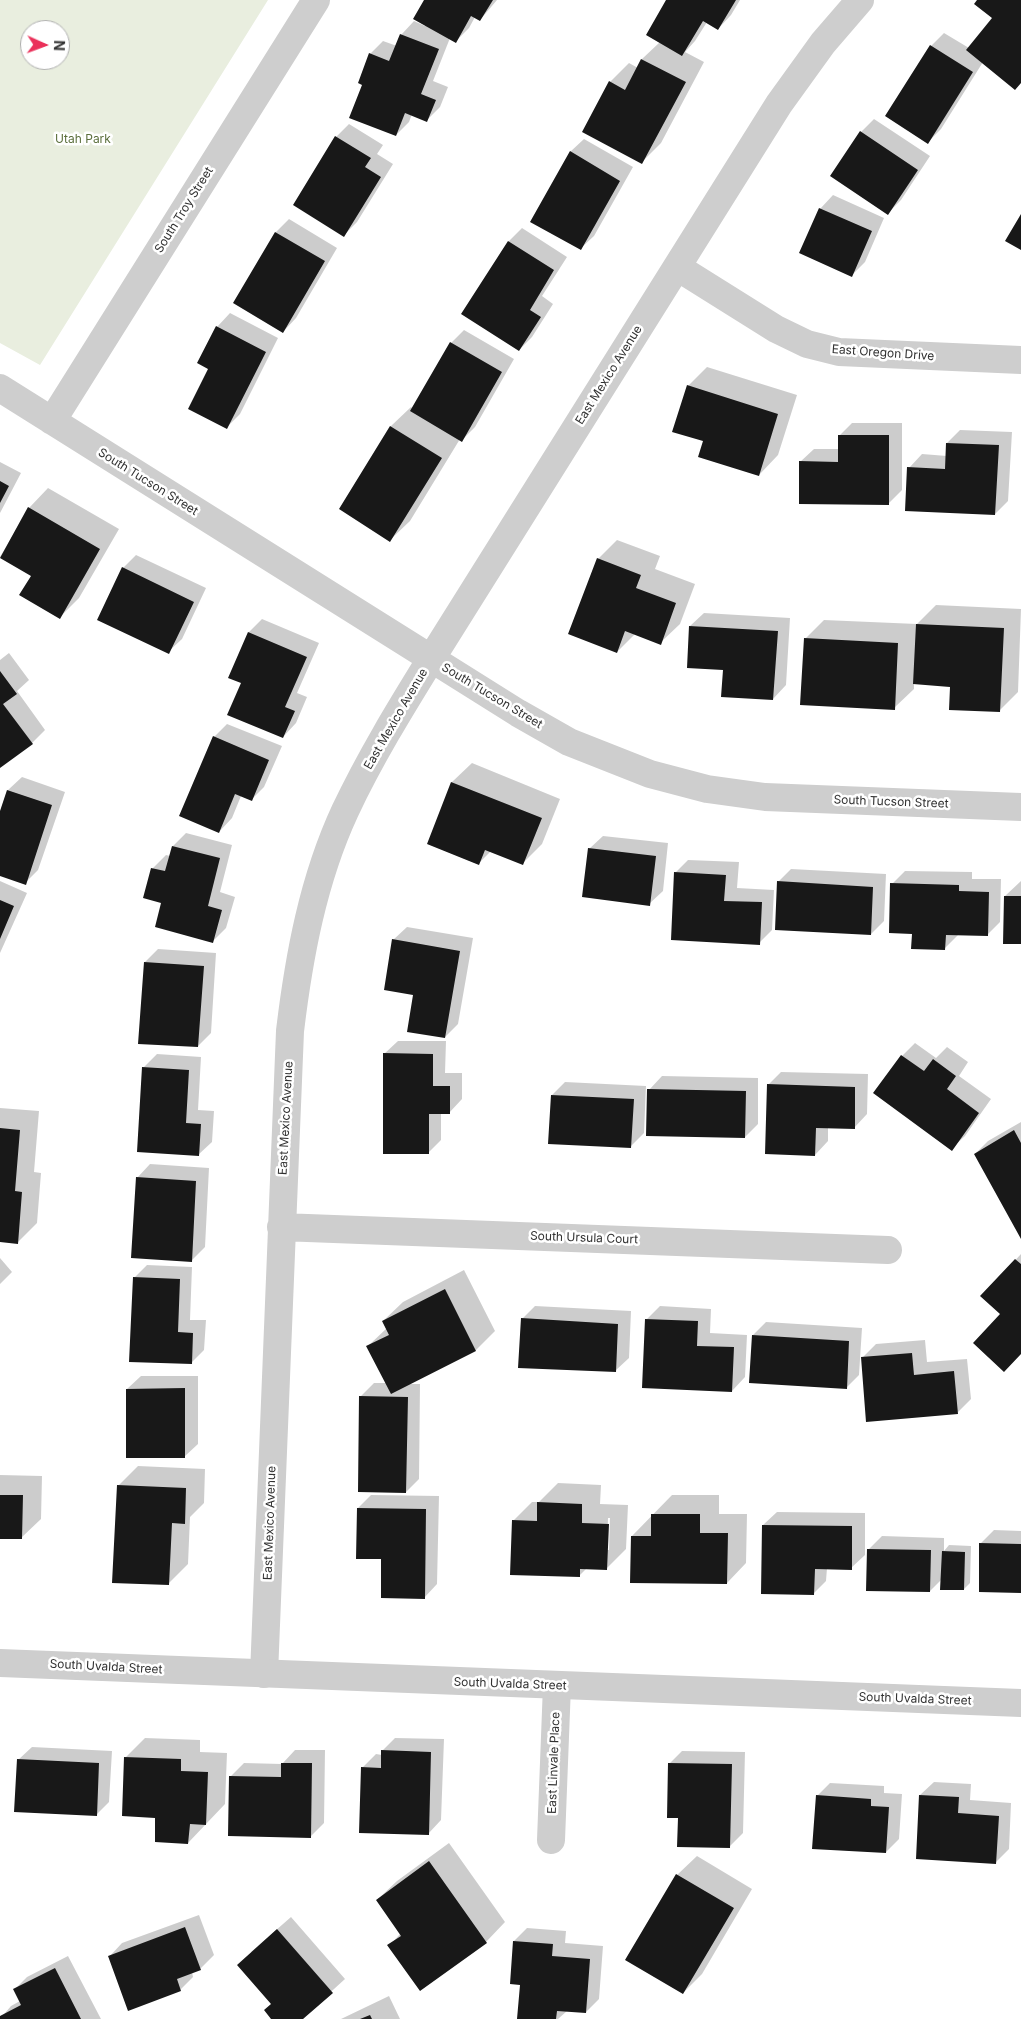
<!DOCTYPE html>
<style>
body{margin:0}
#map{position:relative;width:1021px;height:2019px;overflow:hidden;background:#fff;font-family:Inter,sans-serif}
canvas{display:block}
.north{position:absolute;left:20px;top:20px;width:50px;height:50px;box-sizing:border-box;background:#fff;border:1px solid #adadad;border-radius:50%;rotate:92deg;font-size:14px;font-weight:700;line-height:20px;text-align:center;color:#313131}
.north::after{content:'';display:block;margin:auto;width:18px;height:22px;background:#ea315a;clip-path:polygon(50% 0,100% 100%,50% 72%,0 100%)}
</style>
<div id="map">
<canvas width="1021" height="2019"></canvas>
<div class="north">N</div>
</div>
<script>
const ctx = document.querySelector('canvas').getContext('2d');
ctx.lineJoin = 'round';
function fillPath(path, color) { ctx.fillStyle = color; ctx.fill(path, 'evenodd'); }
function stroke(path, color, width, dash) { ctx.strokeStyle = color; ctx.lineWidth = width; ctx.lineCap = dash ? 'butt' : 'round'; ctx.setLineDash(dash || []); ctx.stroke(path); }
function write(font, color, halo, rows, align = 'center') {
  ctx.font = font + ' Inter,sans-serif'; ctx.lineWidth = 5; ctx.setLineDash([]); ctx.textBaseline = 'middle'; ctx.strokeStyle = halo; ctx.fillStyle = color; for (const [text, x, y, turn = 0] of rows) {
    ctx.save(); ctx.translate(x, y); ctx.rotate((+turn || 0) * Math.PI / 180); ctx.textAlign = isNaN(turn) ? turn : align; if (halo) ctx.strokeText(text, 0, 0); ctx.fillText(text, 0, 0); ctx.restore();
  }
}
fillPath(new Path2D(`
 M0,0H268L40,365L0,343ZM30,30H60V60H30Z`), '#e9eedf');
fillPath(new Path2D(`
 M426,0H497L480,20L475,17L469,28L455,42L450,38L433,81L448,87L440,107L427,120L412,114L409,122L396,135L364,84L370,54L383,41L397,46L401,35L414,21L425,26Z
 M668,0H740L731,15L718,29L707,22L695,41L685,52L704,62L661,143L642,162L610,82L629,63L638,68L642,59L660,42Z
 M979,0H1021V83L983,62L941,129L928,142L931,46L944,33L969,48L993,18Z
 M874,119L930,156L901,200L887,214L832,176L861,132Z
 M349,124L383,145L377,154L393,164L357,222L344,235L336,137Z
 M584,139L633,167L594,236L580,249L570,152Z
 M833,195L884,218L865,262L852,275L820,209Z
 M289,219L337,248L296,318L283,332L235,303L276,232Z
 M522,228L567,257L542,296L553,304L532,337L519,350L509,241Z
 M230,313L278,338L240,414L227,427L209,369L217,327Z
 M464,330L514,359L475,427L462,440L460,439L410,521L390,540L340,508L391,426L411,407L413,409L451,343Z
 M707,367L797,395L778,455L759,475L704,440L688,386Z
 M852,423H902V490L889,503L800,462L814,449H839V436Z
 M960,430L1012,432L1008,501L995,514L909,468L922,454L947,456V443Z
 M0,462L21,473L0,513Z
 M48,488L119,529L79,598L60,617L32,575L0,557L29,508Z
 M617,540L660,556L655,569L695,584L680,624L660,643L635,634L617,652L598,559Z
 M136,555L206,588L182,639L168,652L123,568Z
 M936,605L1021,609L1018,692L999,711L952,686L914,683V689L894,708L805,639L824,620L917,624Z
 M704,613L790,618L786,685L773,699L724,669L690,626Z
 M262,619L319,643L297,693L307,697L296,723L283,737L242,682L230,677L249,632Z
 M9,653L29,680L17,691L45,730L32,743L0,767V660Z
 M227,724L282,746L264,787L251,800L241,796L232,818L219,832L214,737Z
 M472,763L560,799L542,844L523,863L491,851L478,864L428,844L452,782Z
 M22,777L65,792L38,870L25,883L0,875V815L8,790Z
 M186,833L232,845L220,892L235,897L226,928L213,941L162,902L145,897L153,868L166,855L170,856L173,846Z
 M603,836L668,843L663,891L649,904L589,849Z
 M688,860L739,862L737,888L774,890L772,930L759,943L675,873Z
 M791,869L886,874L884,921L871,934L778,882Z
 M905,871L972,872V879H1001L1000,922L987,935H958L945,948L913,933L892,884Z
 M0,881L27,893L0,953Z
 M1021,881V965V943L1005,896Z
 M407,927L473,938L458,1024L445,1037L414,994L393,940Z
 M158,949L216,953L211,1033L198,1046L145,962Z
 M398,1041H446L445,1073H462V1099L449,1113L441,1112V1140L428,1153L384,1054Z
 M915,1043L936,1058L947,1047L968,1062L959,1076L991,1099L965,1136L951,1149L875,1093L902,1056Z
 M157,1054L201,1057L198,1110L214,1111L212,1142L198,1155L143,1068Z
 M781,1072L868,1074L867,1114L854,1128L828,1127V1141L815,1155L768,1085Z
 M662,1076L758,1078V1124L745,1137L649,1090Z
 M565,1082L646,1086L644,1133L631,1146L552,1095Z
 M0,1108L39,1111L34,1172L41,1173L37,1223L18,1242L0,1241Z
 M1021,1122V1236L975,1154L988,1141Z
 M150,1164L209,1168L205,1247L191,1261L137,1178Z
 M1021,1254V1353L1002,1314L982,1296Z
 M0,1258L12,1272L0,1284Z
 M147,1265L192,1267L190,1320H206L204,1350L191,1363L134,1278Z
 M464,1270L495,1331L476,1350L409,1384H420L419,1479L406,1492L361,1396L374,1383H387L368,1346L387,1328L383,1321L403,1302Z
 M535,1306L631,1311L629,1358L615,1371L522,1319Z
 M660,1306L711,1309L710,1333L747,1335L745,1377L732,1391L646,1320Z
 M766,1322L862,1328L859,1375L846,1388L753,1335Z
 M925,1340L927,1362L967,1359L971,1399L958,1412L862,1358L876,1344Z
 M141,1376H198V1444L184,1457L127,1389Z
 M138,1466L205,1469L204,1503L190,1517L188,1564L168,1584L118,1486Z
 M0,1475L42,1476L41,1519L21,1538H0Z
 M558,1483L601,1485L600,1504L628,1505L626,1549L607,1568H587L579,1576L513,1521L532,1502H539ZM608,1518H610L609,1550H607Z
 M371,1495L439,1496L437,1584L424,1598L358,1508Z
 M672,1495H719V1514H747L746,1563L727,1583L632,1536Z
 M777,1512L865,1513V1555L851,1568H827L826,1581L813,1594L763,1525Z
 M994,1530L1021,1531V1592L981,1543Z
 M882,1536L944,1538V1551L949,1545L971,1546L970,1583L964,1589L942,1579L930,1591L868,1550Z
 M145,1738L200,1740V1752L227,1753L225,1804L188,1843L126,1757Z
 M395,1738L444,1739L441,1820L428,1834L362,1768L376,1754L382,1755V1751Z
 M32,1747L112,1751L109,1802L96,1815L18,1760Z
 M295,1750H325L324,1823L310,1837L230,1777L244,1763L282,1764Z
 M682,1751L745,1752L743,1833L730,1846L679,1817L669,1764Z
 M934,1782L971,1784L970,1800L1011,1803L1009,1849L996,1862L920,1795Z
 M830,1783L884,1786V1793L902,1794L899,1839L886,1852L817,1796Z
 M449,1843L505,1922L486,1942L389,1946L401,1933L377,1900L397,1881Z
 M697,1856L752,1889L702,1974L683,1993L677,1875Z
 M199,1915L214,1955L201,1968L192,1972L193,1977L180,1990L109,1957L122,1943Z
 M291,1917L345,1979L301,2019H273L272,2004L251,1952Z
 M527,1928L566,1931L565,1943L603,1946L599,1999L586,2012L567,2011L558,2019H518L521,1984L514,1941Z
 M68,1956L101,2019H0L11,2006L20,2001L14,1990L27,1977Z
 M389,1996L400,2019H341Z`), '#0003');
fillPath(new Path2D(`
 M424,0H493L480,21L471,16L456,43L413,19Z
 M666,0H736L718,30L703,21L682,56L646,35Z
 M977,0H1021V83L1015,90L966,50L992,18L974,4Z
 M400,34L439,49L421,94L436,100L427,122L405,113L396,136L349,118L362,85L358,83L369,53L389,61Z
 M930,45L973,72L928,144L885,116Z
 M641,59L686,82L642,164L582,132L609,81L625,90Z
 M860,131L918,170L888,215L830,176Z
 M335,136L371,158L365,167L381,177L344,237L293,205Z
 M570,151L620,181L581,250L530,222Z
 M819,208L872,231L852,277L799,253Z
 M1021,214V250L1005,241Z
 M275,232L325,261L283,333L233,303Z
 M508,241L554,270L530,310L541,317L519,351L461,314Z
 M216,326L266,352L227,429L188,409L208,369L197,363Z
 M450,342L502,372L462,442L410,411Z
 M687,385L778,414L759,476L698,457L703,441L672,432Z
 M390,426L442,458L390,542L339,509Z
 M838,435H889V505L799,504V461L838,462Z
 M946,443L999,445L995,515L905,511L907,467L945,469Z
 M0,481L9,486L0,503Z
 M28,507L100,549L60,619L19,595L31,576L0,558Z
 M597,558L641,575L636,588L676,603L661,645L625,631L617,653L568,634Z
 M122,567L194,602L169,654L97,620Z
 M916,624L1004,628L1000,712L949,710L950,687L913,684Z
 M689,626L778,631L773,700L721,697L723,670L687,668Z
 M248,632L307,657L285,707L295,711L283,738L227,715L241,683L228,678Z
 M804,638L898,643L895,710L800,705Z
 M0,671L17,694L3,704L33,744L0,768Z
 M213,736L269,760L252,801L235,794L219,833L179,816Z
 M451,782L542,818L523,865L485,850L479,865L427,844Z
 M7,790L52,805L26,885L0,876V811Z
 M172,846L220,858L208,906L222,910L213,943L155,927L161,903L143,898L151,868L165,871Z
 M588,848L656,856L650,906L582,897Z
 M674,872L726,875L724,901L762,902L760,945L671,940Z
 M777,881L873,887L871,935L775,930Z
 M890,883L959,885V891L989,892L988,936L946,935L945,950L911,949L912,934L889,933Z
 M1004,896H1021V944H1003Z
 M0,900L14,906L0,939Z
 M392,939L460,951L445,1038L407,1032L413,995L384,990Z
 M144,962L204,966L198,1047L138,1044Z
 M383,1053L433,1054V1086H450V1114H429V1154H383Z
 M901,1055L924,1071L933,1059L956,1076L947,1089L979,1113L952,1151L873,1093Z
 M142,1067L189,1070L186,1123L201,1124L199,1156L137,1152Z
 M767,1084L855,1087V1129L816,1128L815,1156L765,1154Z
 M647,1089L746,1091L745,1138L646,1136Z
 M551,1095L634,1099L631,1148L548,1144Z
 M0,1128L20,1130L15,1191L22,1192L18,1244L0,1242Z
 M1014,1130L1021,1143V1239L974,1154Z
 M136,1177L196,1181L192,1262L131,1258Z
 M1015,1259L1021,1264V1354L1004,1372L973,1343L1000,1314L980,1296Z
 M133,1277L180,1279L178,1332L193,1333L192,1364L129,1362Z
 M445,1289L476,1351L391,1394L366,1346L389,1335L382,1321Z
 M521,1318L618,1324L616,1372L518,1368Z
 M645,1319L698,1321L697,1346L734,1347L732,1392L642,1388Z
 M752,1335L849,1341L847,1389L749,1383Z
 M912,1353L914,1375L954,1371L958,1414L866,1422L861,1357Z
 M185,1388V1458H126V1389Z
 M359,1396L408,1397L406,1493L358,1492Z
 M117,1485L186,1488L185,1524L172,1523L169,1585L112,1583Z
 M0,1495H23L22,1539H0Z
 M537,1502L582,1504V1523L609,1524L607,1570L580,1569V1577L510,1575L512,1520L537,1521Z
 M357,1508L426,1509L425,1599L381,1598V1559H356Z
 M651,1514H700V1533H728L727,1584L630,1583L631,1536H651Z
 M762,1525L852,1526V1570L815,1569L814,1595L761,1594Z
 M979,1543L1021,1544V1593L979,1592Z
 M867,1549L931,1550L930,1592L866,1591Z
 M942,1551L965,1552L964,1590H940Z
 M381,1750L431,1752L429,1835L359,1833L361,1767L381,1768Z
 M124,1757L181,1759V1771L208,1772L206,1825L190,1824L188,1844L155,1842V1818L122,1816Z
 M17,1759L99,1763L97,1816L14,1812Z
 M281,1763H312L311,1838L228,1836L229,1776L281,1777Z
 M668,1763L732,1764L730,1848L677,1847L678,1818H667Z
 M816,1795L871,1799V1806L889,1807L886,1853L812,1849Z
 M919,1795L959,1797L958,1813L999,1816L996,1864L916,1859Z
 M429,1861L487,1943L420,1991L387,1945L401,1936L376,1900Z
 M676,1874L734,1908L683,1994L625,1960Z
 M185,1927L201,1970L177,1979L181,1991L128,2011L108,1956Z
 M277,1929L333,1993L303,2019H271L264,2010L271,2004L237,1965Z
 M513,1941L553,1944L552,1956L590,1959L586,2013L557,2011L556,2019H517L520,1985L510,1984Z
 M55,1968L81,2019H0V2016L21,2005L13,1989Z
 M370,2015L372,2019H360Z`), '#181818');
stroke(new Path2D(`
 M677,267L776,329L807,344L839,352L1021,360
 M0,388L518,713L569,742L650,774L707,789L765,797L1021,807
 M52,421L316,0
 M281,1227L888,1250
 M264,1674L290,1031C299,956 313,880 345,811C370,758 400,709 431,659L779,104L823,43L860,0
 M551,1840L557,1685`), '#cecece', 28);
stroke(new Path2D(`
 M0,1663L1021,1703`), '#cecece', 28);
write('12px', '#5b6f3c', '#fff', [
 ["Utah Park",83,139]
]);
write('12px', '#313131', '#fff', [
 ["South Troy Street",184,210,-58],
 ["East Oregon Drive",883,353,4],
 ["East Mexico Avenue",609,375,-58],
 ["South Tucson Street",148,482,32],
 ["South Tucson Street",492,696,31],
 ["East Mexico Avenue",396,719,-60],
 ["South Tucson Street",891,802,2],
 ["East Mexico Avenue",286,1118,-87],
 ["South Ursula Court",584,1238,2],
 ["East Mexico Avenue",270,1523,-88],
 ["South Uvalda Street",106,1667,3],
 ["South Uvalda Street",510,1684,2],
 ["South Uvalda Street",915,1699,2],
 ["East Linvale Place",554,1763,-88]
]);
</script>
